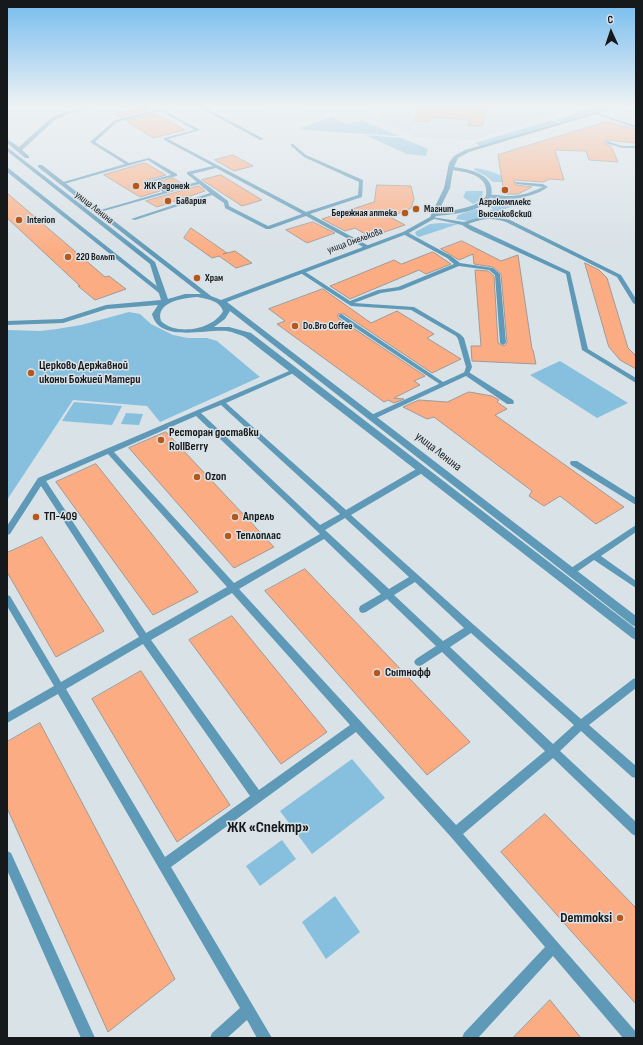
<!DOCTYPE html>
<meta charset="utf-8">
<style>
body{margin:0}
#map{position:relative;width:643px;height:1045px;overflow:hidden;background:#d9e2e7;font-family:"Sofia Sans Condensed",sans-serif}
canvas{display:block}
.frame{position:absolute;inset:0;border:8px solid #16191b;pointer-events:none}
.north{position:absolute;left:591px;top:12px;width:40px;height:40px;-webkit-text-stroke:3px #d9e2e7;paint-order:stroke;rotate:357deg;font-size:11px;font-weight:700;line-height:16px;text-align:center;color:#16191b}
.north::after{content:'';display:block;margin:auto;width:14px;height:18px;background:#16191b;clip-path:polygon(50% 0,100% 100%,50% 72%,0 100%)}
</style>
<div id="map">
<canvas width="643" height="1045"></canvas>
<div class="frame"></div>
<div class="north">С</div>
</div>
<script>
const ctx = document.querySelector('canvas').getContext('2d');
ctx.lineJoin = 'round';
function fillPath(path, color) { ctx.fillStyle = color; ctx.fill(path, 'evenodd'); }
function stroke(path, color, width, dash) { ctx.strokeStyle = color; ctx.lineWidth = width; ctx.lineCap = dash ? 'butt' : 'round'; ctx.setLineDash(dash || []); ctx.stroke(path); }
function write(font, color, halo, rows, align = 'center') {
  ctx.font = font + ' "Sofia Sans Condensed",sans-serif'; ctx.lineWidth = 3; ctx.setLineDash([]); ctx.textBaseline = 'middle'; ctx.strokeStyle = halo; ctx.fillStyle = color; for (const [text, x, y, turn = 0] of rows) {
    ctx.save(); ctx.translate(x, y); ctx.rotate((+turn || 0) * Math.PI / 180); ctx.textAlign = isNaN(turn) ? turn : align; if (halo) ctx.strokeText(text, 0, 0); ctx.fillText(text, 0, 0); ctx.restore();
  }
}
fillPath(new Path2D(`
 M366,107H580L471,140L416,137L379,121V112Z`), '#c8d8e1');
fillPath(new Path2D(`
 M595,107H610L562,122L555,120Z
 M332,117L347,124L362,120L399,136L304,130L300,128Z
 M552,120L559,123L481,146L475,143Z
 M365,135L402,138L428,149L426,156L407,154Z
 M475,168C489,170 500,174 511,182H493L486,176L474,170Z
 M466,191H483C483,199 479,201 473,204L463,197Z
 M498,200H513L523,203L493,213L488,211L493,209L490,207L496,205L494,204Z
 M476,209L488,215L468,221L456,219L458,215Z
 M440,223L458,224L419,237L416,235L415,232L430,224Z
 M129,312L140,314L151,324L173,335L188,338H207L217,341L260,377L160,422L147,406L73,400L7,500V330L40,331L57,329L81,325Z
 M560,361L628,403L597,418L530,375Z
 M74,402L122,406L112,425L62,421Z
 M126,413L143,414L139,425L121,424Z
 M352,759L385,798L312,854L280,811Z
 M282,840L296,859L260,886L246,866Z
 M335,896L360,932L326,959L302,922Z`), '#87c0de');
const building = new Path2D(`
 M144,107L150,110L120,117L114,114Z
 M421,107H487L482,126L468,125L469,120L431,117L429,122L415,121Z
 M156,114L185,130L153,138L126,121Z
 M606,122L636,129V143L606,140L605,144L611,146L618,162L589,160L586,151L555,150L564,180L550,179L543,182L515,180L514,183L516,185L532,187L518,194H507L504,193L498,155Z
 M233,155L253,166L234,171L215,160Z
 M145,163L166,175L147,180V182L160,191L140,197L104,175Z
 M221,175L262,200L242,206L202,180Z
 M173,178L183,184L167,188L158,182Z
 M377,185L411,186L414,199L411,208L390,217L405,225L370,237L355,228L345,231L322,219L374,202Z
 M199,186L205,191L157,207L146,201Z
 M7,193L105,277L109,276L126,289L95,300L78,286H80L7,218Z
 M313,222L335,233L307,243L286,230Z
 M191,228L227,253L223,254L235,251L252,263L236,268L219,256L212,258L184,238Z
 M462,241L501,261L518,255L532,349L533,350L536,364L472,361L471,346H481L475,270L488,271L494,276L498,343L504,346L507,343L501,274L493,267L474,264L473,254L459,260L441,249Z
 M433,252L451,264L426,274L419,270L350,299L330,286L394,260L401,264Z
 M585,263L599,270L607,278L628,348L636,356V369L620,360L609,347Z
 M323,289L371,323L397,311L434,334L427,338L461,359L432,373L344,314H338V318L425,376L414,381L420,385L394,398L404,399L394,403L388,400L384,402L277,324L285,321L269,309Z
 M469,392L492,396L499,400L497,402L507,409L495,415L624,507L596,524L560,496L544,506L529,496L532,491L434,417L427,419L403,407L419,400L447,402Z
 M166,432L274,547L234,568L129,448Z
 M96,464L198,592L153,615L56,482Z
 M42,537L104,631L56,657L7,572V553Z
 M305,569L470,742L427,775L265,591Z
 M232,616L327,732L281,764L189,640Z
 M141,671L230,805L177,842L92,699Z
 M40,723L175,979L108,1032L7,808V742Z
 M545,814L636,908V1004L501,852Z
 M550,1000L581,1038H513Z`);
fillPath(building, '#fcac82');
stroke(building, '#a19894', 1);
fillPath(new Path2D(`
 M171,107H177L165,111L200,130L168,139L306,212L358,195L359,182L304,157L291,146V144H293L306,155L363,180L362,197L310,214L369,246V248H365L306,216L270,229H266L225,208L224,203L212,195L135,220L131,219L210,193L199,184L97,213V211L163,192L148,181L171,175L148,160L64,184L60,183L125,164L90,142L115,120ZM161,111L195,130L164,138V140L213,166L187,172V174L197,182L167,190L154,181L177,176V174L149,158L129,163L95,142L117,122ZM216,168L302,214L268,226L229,206L228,201L192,174Z
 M267,107H287L298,108L296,109Z
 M595,112L636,126V128L595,114Z
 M607,141L622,146H636V148H622L606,143Z
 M515,182L543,184L548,187C535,197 502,204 487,196C492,193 502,196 509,196C521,196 532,192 543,187L517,184L515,183Z
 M484,216L497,217L510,220L621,275L636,299V305L633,303L617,277L506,222C489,217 484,219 468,224L570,272L588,349L636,378V383L582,350L566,274L470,230L462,225L430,218L432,217L464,222Z
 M403,232H407L451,256L460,263L493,268L500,274L506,343L503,345L500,343L495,275L489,270L459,266L401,290L381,293L354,303L414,307L460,334L464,338L472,367L469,374L467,375L464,373L466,367L458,339L456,336L411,310L351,306L299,272L304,271L350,301L378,290L398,287L454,264L447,258L403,234Z
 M341,314L343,315L446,384L445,385H441L339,317V315Z
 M294,369L296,370V372L226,403L346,510L418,468H424L425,470L424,472L351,515L474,625L581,719L633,679L636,678V688L589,725L636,766V778L632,777L581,731L560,751L636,822V836L632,834L553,758L463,834L636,1032V1038H623L553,956L478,1038H462L464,1033L545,947L451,837L356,732L171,867L272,1038H257L247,1020L227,1038H210L212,1033L240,1008L58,694L7,723V713L54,686L7,606V595L10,596L61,682L139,637L41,486L10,534L7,535V526L38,478ZM221,405L340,514L320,525L201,413ZM196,416L320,534L234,583L114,452ZM108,454L227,587L146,633L46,481ZM345,518L409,577L389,589L325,530ZM324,539L381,594L360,606L359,609L360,612L363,613L366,612L387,599L436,646L416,659L414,662L416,665L419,666L422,665L442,652L545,751L456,825L239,589ZM415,582L464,628L443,641L394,595ZM232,593L350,725L259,790L151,640ZM471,633L574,725L553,744L450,647ZM143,644L250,796L165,857L66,689Z
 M571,461H577L636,498V505L571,465L570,463Z
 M636,525V532L601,556L636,581V588L594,560L574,574H568L567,572L568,570Z
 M7,851L11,853L95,1038H81L7,870Z`), '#5e99b7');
fillPath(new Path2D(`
 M199,107H204L264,139L260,140Z
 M7,167L163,291V293H159L7,172Z
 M467,371L513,400L514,402L513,404H507L466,376L374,419H368L367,417Z`), '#5e99b7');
fillPath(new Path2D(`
 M91,107H98L70,113L55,120L22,150L29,156V158H25L7,143V139L19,147L51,118L67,111Z
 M614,107H619L469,152L458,158L454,167C470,169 497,175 491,197C481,213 453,214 436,216L434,219L407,234L227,302L636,616V627L632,625L230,311L225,319L214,327H229L251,333L636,629V640L632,638L245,337C240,335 233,332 227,331C205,329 159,343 152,314L158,305L107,309L63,323L7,325V321L62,319L106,305L161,300L150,264L7,151V147L155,262L168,299L185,294H201L38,167V165H42L211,296L221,300L403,232L430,217L444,188L449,163L454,156L465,150ZM453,170C465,172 483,174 486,188C486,191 487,195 485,197C477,208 451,211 438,212L450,188ZM197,297C207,299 219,300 223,311C213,330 176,336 161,321C155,302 183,298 197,297Z`), '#5e99b7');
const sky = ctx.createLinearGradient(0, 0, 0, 253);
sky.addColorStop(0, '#76bcee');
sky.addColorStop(0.42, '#eef2f4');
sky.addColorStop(1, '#eef2f400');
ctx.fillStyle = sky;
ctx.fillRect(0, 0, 643, 253);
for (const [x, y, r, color] of [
 [136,186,4,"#b85717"],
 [505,190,4,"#b85717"],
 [168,201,4,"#b85717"],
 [416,209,4,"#b85717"],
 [405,213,4,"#b85717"],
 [19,220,4,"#b85717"],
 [68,257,4,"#b85717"],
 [197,278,4,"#b85717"],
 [295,326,4,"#b85717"],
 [31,373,4,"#b85717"],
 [161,440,4,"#b85717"],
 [197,477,4,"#b85717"],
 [36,517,4,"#b85717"],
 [235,517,4,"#b85717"],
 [228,536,4,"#b85717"],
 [377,673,4,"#b85717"],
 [620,918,4,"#b85717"]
]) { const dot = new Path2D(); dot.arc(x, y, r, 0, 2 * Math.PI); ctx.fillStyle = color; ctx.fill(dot); stroke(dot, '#d9e2e7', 1.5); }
write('bold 10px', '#16191b', '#d9e2e7', [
 ["ЖК Радонеж",144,186],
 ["Бавария",176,201],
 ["Агрокомплекс",505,202,"center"],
 ["Выселковский",505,214,"center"],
 ["Магнит",424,209],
 ["Бережная аптека",397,213,"right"],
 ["Interion",27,220],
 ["220 Вольт",76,257],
 ["Храм",205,278],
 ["Do.Bro Coffee",303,326]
], 'left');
write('10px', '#16191b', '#d9e2e7', [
 ["улица Ленина",94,208,38],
 ["улица Омелькова",355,241,-20]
]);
write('bold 12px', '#16191b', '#d9e2e7', [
 ["Церковь Державной",39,366],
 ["иконы Божией Матери",39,380],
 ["Ресторан доставки",169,433],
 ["RollBerry",169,447],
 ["Ozon",205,477],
 ["ТП-409",44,517],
 ["Апрель",243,517],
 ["Теплоплас",236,536],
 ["Сытнофф",385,673]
], 'left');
write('12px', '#16191b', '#d9e2e7', [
 ["улица Ленина",438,452,38]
]);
write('bold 14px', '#16191b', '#d9e2e7', [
 ["Demmoksi",612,918]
], 'right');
write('bold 16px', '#16191b', '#d9e2e7', [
 ["ЖК «Спектр»",268,828]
]);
</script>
